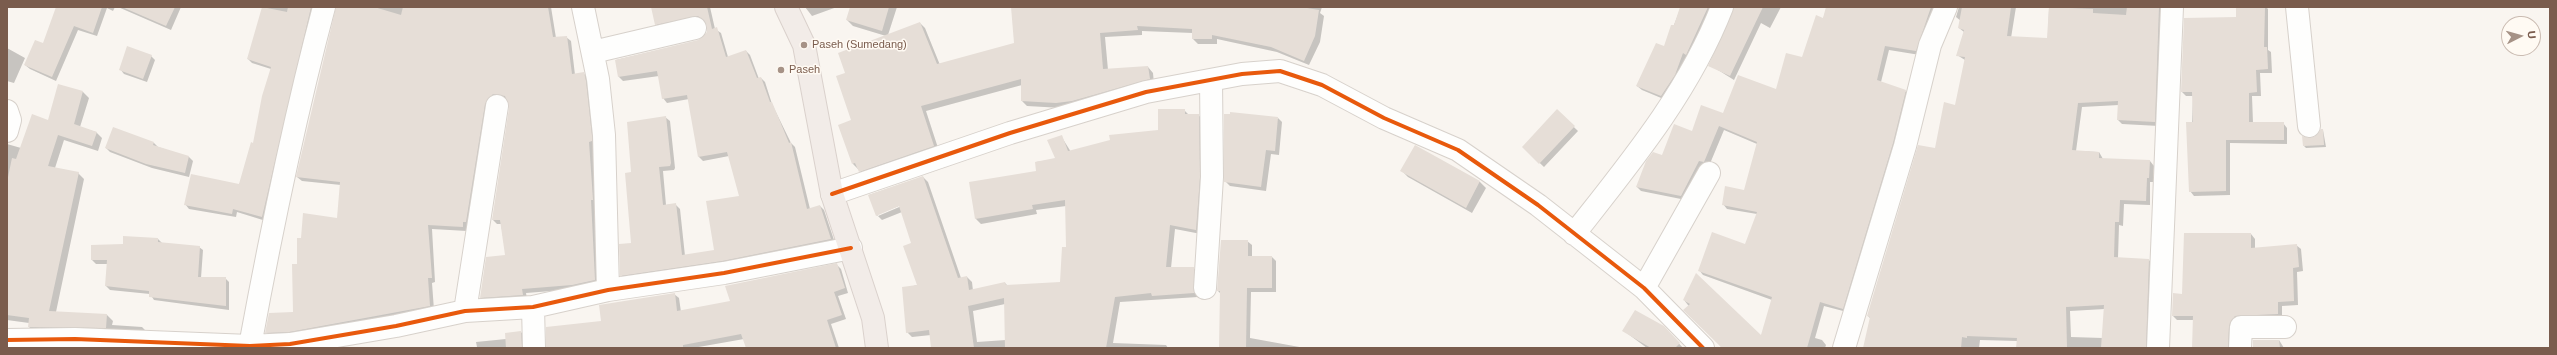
<!DOCTYPE html>
<style>
body{margin:0}
#map{position:relative;width:2557px;height:355px;overflow:hidden;background:#f9f5f0;font-family:Arial,sans-serif}
canvas{display:block}
.frame{position:absolute;inset:0;border:8px solid #7a5c4d;pointer-events:none}
.north{position:absolute;left:2501px;top:16px;width:40px;height:40px;box-sizing:border-box;background:#fffaf3;border:1px solid #cabbb1;border-radius:50%;rotate:84deg;font-size:11px;font-weight:700;line-height:16px;text-align:center;color:#7a5c4d}
.north::after{content:'';display:block;margin:auto;width:14px;height:18px;background:#a69286;clip-path:polygon(50% 0,100% 100%,50% 72%,0 100%)}
</style>
<div id="map">
<canvas width="2557" height="355"></canvas>
<div class="frame"></div>
<div class="north">U</div>
</div>
<script>
const ctx = document.querySelector('canvas').getContext('2d');
ctx.lineJoin = 'round';
function fillPath(path, color) { ctx.fillStyle = color; ctx.fill(path, 'evenodd'); }
function stroke(path, color, width, dash) { ctx.strokeStyle = color; ctx.lineWidth = width; ctx.lineCap = dash ? 'butt' : 'round'; ctx.setLineDash(dash || []); ctx.stroke(path); }
function write(font, color, halo, rows, align = 'center') {
  ctx.font = font + ' Arial,sans-serif'; ctx.lineWidth = 3; ctx.setLineDash([]); ctx.textBaseline = 'middle'; ctx.strokeStyle = halo; ctx.fillStyle = color; for (const [text, x, y, turn = 0] of rows) {
    ctx.save(); ctx.translate(x, y); ctx.rotate((+turn || 0) * Math.PI / 180); ctx.textAlign = isNaN(turn) ? turn : align; if (halo) ctx.strokeText(text, 0, 0); ctx.fillText(text, 0, 0); ctx.restore();
  }
}
fillPath(new Path2D(`
 M57,7H115L113,11L107,8L97,36L78,30L56,81L30,69L25,65L43,45Z
 M118,7H181L171,30Z
 M263,7H317L266,221L237,212L236,217L189,209L185,204L239,185L254,144L271,69L252,63L248,59Z
 M337,7H551L556,38L566,37L571,41L575,75L584,74L588,78L596,141L597,204H595L599,284L577,289L526,293L527,299L485,302L481,297L506,256L501,224H497L493,220L510,108L507,99L504,98L467,231L432,229L435,282L432,283L434,310L271,337L266,332L294,313L302,239L338,219L341,185L302,181L297,177Z
 M652,7H710L715,29L721,33L728,57L746,51L750,55L759,79L761,78L765,82L772,104L791,143L795,147L810,209L820,206L824,210L835,243L625,279L621,275L633,244L632,173L665,117L670,121L675,168L674,170L663,171L666,205L675,204L680,209L685,256L716,251L740,197L729,156L703,161L699,157L689,99L667,103L663,98L659,76L623,81L619,77L616,60L698,41L708,32L706,21L660,28L656,24Z
 M805,7H837L812,16Z
 M851,7H897L888,35L920,23L925,28L940,65L1015,44L1012,7H1322L1320,13L1324,16L1320,42L1309,65L1277,52L1217,39V44H1198L1193,39V33L1142,31V35L1105,37L1108,70L1148,67L1153,73L1154,84L1062,108L1027,106L1022,101V85L926,111L939,151L865,176L853,164L840,125L852,121L847,73L886,36L853,26L847,20Z
 M1681,7H1714L1666,100L1642,90L1637,86L1665,48Z
 M1734,7H1781L1770,28L1761,23L1734,80L1710,65Z
 M1827,7H1938L1920,55L1889,50L1881,82L1905,91L1910,96L1847,312L1824,306L1815,338L1822,340L1826,345L1825,348H1722L1684,300L1761,337L1772,300L1703,275L1699,270L1746,245L1757,214L1727,209L1723,204L1745,191L1757,144L1724,130L1709,166L1686,200L1641,191L1637,187L1663,157L1692,132L1724,115L1777,91L1803,59L1823,19Z
 M1959,7H2016L2011,38L2048,39L2049,7H2165L2159,126L2122,124L2118,120L2119,105L2082,107L2076,151L2099,152L2103,159L2150,161L2154,166L2153,182H2150V205L2124,204L2123,226L2119,225L2118,258L2149,260L2153,265L2150,348H2017V341L1980,340L1979,348H1864L1871,319L1868,316L1936,149L1956,106L1965,60L1957,55L1964,32L1959,28L1961,21L1956,17ZM2105,309L2103,338L2071,337L2070,311Z
 M2237,7H2266L2268,9V50L2271,52L2272,73H2260L2261,96H2252L2253,123H2283L2287,128V144L2230,143V195L2194,196L2190,191L2193,96H2186L2182,92L2237,18Z
 M7,48L25,58L14,83L7,81Z
 M151,56L155,60L147,82L124,74L120,69Z
 M59,85L83,92L89,98L80,127L96,132L102,138L98,151L64,140L55,168L78,173L84,179L56,312L107,315L113,321L112,325L142,327L148,333H35L29,327V323L7,320V144L21,148L49,121Z
 M1159,110H1184L1189,115H1198L1204,120V182L1201,234L1175,229L1171,268H1193L1199,273L1198,297L1120,302L1113,343L1166,345L1168,348H931V335L912,337L907,332L903,288L918,285L904,247L912,244L902,212L882,220L877,215L869,195L923,177L928,182L961,278L967,277L972,282L973,291L1005,283L1008,286L1061,283L1063,248H1067L1066,206L1036,210L1037,214L981,224L976,219L970,183L1037,172L1036,162L1056,159L1049,141L1061,136L1071,152L1111,141L1110,136L1159,131ZM904,204V205L878,216V214ZM1005,304L1006,340L977,342L973,311Z
 M1557,111L1578,131L1544,167L1523,147Z
 M1278,118L1282,122L1279,155L1271,154L1266,191L1230,186L1225,181Z
 M2323,130L2326,147L2306,148L2304,146Z
 M154,143L158,147L189,157L193,161L189,177L152,168L110,152L106,148Z
 M1415,146L1480,182L1486,188L1472,213L1408,177L1402,171Z
 M2251,234L2255,239V249L2296,245L2301,249L2303,271L2297,272L2298,305L2282,306V319L2232,348H2193L2194,320H2177L2173,316L2183,295Z
 M158,239L162,243L199,247L203,250L201,278H225L229,282V310L154,300L150,294L110,290L106,286L108,264H96L92,260L124,245Z
 M1247,241L1252,245V257H1272L1276,261V292H1251L1250,338L1305,348H1216H1220L1221,294L1218,291Z
 M837,265L841,269L848,293L838,296L846,319L831,324L839,348H747L744,339L693,348H546L602,322L674,294L679,298L681,312L731,302Z
 M1664,327L1683,348H1647L1624,331Z
 M521,332L525,337L526,348H467L477,347L476,342L506,339Z
 M2254,340H2279L2284,348H2253Z`), '#0003');
fillPath(new Path2D(`
 M56,7H102L93,33L74,26L52,77L24,65L35,40L43,43Z
 M122,7H175L166,26Z
 M262,7L287,12L288,7H311L262,217L233,209L232,214L184,205L191,174L239,184L251,142L253,143L262,96L271,67L247,59Z
 M336,7H374L401,15L403,7H548L553,37L567,36L572,74L584,72L586,81L592,136V141L589,142L593,200H591L595,280L572,285L522,289L523,295L480,298L486,257L505,255L500,220H492L509,108L505,96L493,94L485,104L466,222H463V227L428,225L432,278H428L430,306L289,332L265,333L269,313L293,312L292,264H297V238H301L303,213L337,218L340,182L296,177Z
 M651,7H707L712,29L717,27L726,57L746,50L757,78L761,77L770,102H772L789,143L791,142L807,209L820,205L831,239L722,261L620,276L619,244L631,243L625,173L631,172L627,122L666,116L671,163L670,166L659,167L663,205L676,203L682,255L714,250L706,201L739,196L727,152L698,157L687,95L662,99L657,71L618,77L615,60L698,40L707,32V25L698,16L655,25Z
 M850,7H889L882,31L846,20Z
 M1011,7H1301L1319,10L1315,36L1304,61L1271,47L1212,35V39H1192V29L1137,26L1138,30L1100,33L1103,69L1148,66L1150,79L1072,101L1056,103L1021,101V79L921,106L934,146L859,172L855,163L852,164L838,125L851,120L836,76L845,73L838,53L920,22L937,64L1014,43Z
 M1680,7H1708L1686,55L1683,53L1675,75L1661,96L1636,86L1656,43L1664,46L1671,25H1674Z
 M1734,7H1763L1730,76L1708,66Z
 M1826,7H1931L1916,51L1885,46L1877,80L1906,90L1893,143L1843,309L1820,302L1807,348H1722L1683,310L1690,304L1683,300L1696,273L1761,335L1772,297L1698,271L1712,232L1745,244L1757,212L1722,205L1725,186L1744,190L1757,142L1719,126L1704,162L1699,161L1681,196L1636,187L1646,161L1653,152L1662,155L1674,124L1692,131L1701,105L1723,113L1738,75L1776,89L1786,53L1802,57L1816,15L1823,18Z
 M1962,7H2011L2007,36L2047,38L2049,7L2093,9V13L2126,15L2127,7H2159L2155,122L2117,120L2118,101L2078,103L2072,150L2099,152V158L2150,160L2149,178H2147L2146,201L2120,200L2119,222H2115L2114,257L2149,259L2146,348H2101L2104,305L2066,307L2067,348H2016L2017,338L1967,336V338L1962,337L1961,348H1863L1870,317L1867,316L1918,145L1935,148L1944,102L1955,105L1965,57L1956,56L1964,30L1958,28Z
 M2236,7H2265L2264,47H2267L2268,69L2256,70L2257,92L2249,93V122H2284V140H2226V191L2189,192L2186,122H2193L2192,92H2181L2184,18L2236,17Z
 M127,46L152,55L143,79L119,70Z
 M58,84L83,91L74,124L97,132L92,146L58,135L48,166L79,172L49,311L107,314L106,328L28,327L29,318L7,315V182L12,158L16,159L32,114L48,120Z
 M1158,109H1185V114H1199L1200,177L1196,230L1170,225L1166,267H1194V293L1152,296L1151,293L1115,297L1106,348H1005L1004,298L968,306L974,348H931L929,330L906,333L902,287L917,285L903,246L911,243L899,206L876,216L868,195L923,176L958,278L967,276L969,290L1005,282L1006,285L1060,282L1062,247H1066L1065,200L1032,205L1033,209L975,219L969,182L1036,171L1035,162L1055,158L1047,140L1062,135L1068,151L1110,140L1109,135L1158,130Z
 M1557,109L1575,126L1539,164L1522,147Z
 M1230,112L1278,117L1275,151L1266,150L1261,187L1224,182V114H1230Z
 M113,127L154,142L153,145L189,156L185,173L146,164L105,148Z
 M2321,129H2323L2324,145L2303,146L2302,136L2310,138L2316,136Z
 M1415,145L1480,181L1466,208L1400,171Z
 M2184,233H2251V248L2297,244L2299,267L2293,268L2294,301L2278,302V314L2235,316L2229,326L2228,348H2192L2193,316H2172L2173,293L2182,294Z
 M123,236L158,238V242L200,246L198,277H226V306L149,297V291L105,286L107,260H91V245L123,244Z
 M1221,240H1248V256H1272V288H1247L1246,348H1219L1220,291H1217Z
 M837,263L845,288L834,292L842,315L827,320L836,348H746L741,334L683,345V348H546V327L601,321L599,305L675,293L677,311L730,301L725,286Z
 M1635,310L1664,326L1680,343L1675,348H1651L1622,331Z
 M521,331L522,348H506L505,333Z
 M2253,340H2279L2280,348H2253Z`), '#e6ded7');
const minor = new Path2D(`
 M583,7L598,79L604,135L608,290
 M2297,7L2309,126
 M593,52L695,28
 M7,111L10,120L7,131
 M832,194L1010,133L1146,92L1242,74L1280,71L1322,85L1384,118L1458,150L1538,205L1644,288L1703,348
 M1574,234C1630,163 1689,92 1722,7
 M1205,288L1212,177L1211,80
 M1644,288L1709,173
 M533,307L534,348
 M465,311L497,106
 M7,340L75,339L250,346L290,344L396,326L465,311L533,307L608,290L724,273L851,248
 M250,346C271,232 294,119 324,7
 M1844,348L1905,146L1930,45L1946,7
 M2158,348L2172,7
 M2240,348L2241,327H2285`);
const trunk = new Path2D(`
 M786,7L804,45L832,194L873,318L877,348`);
stroke(minor, '#d7d1cb', 24);
stroke(trunk, '#dad1cc', 24);
stroke(minor, '#fefefd', 22);
stroke(trunk, '#f2ece8', 22);
stroke(new Path2D(`
 M832,194L1010,133L1146,92L1242,74L1280,71L1322,85L1384,118L1458,150L1538,205L1644,288L1703,348
 M7,340L75,339L250,346L290,344L396,326L465,311L533,307L608,290L724,273L851,248`), '#e8590c', 4);
for (const [x, y, r, color] of [
 [804,45,4,"#a69286"],
 [781,70,4,"#a69286"]
]) { const dot = new Path2D(); dot.arc(x, y, r, 0, 2 * Math.PI); ctx.fillStyle = color; ctx.fill(dot); stroke(dot, '#fffaf3', 1.5); }
write('11px', '#7a5c4d', '#fffaf3', [
 ["Paseh (Sumedang)",812,45],
 ["Paseh",789,70]
], 'left');
</script>
